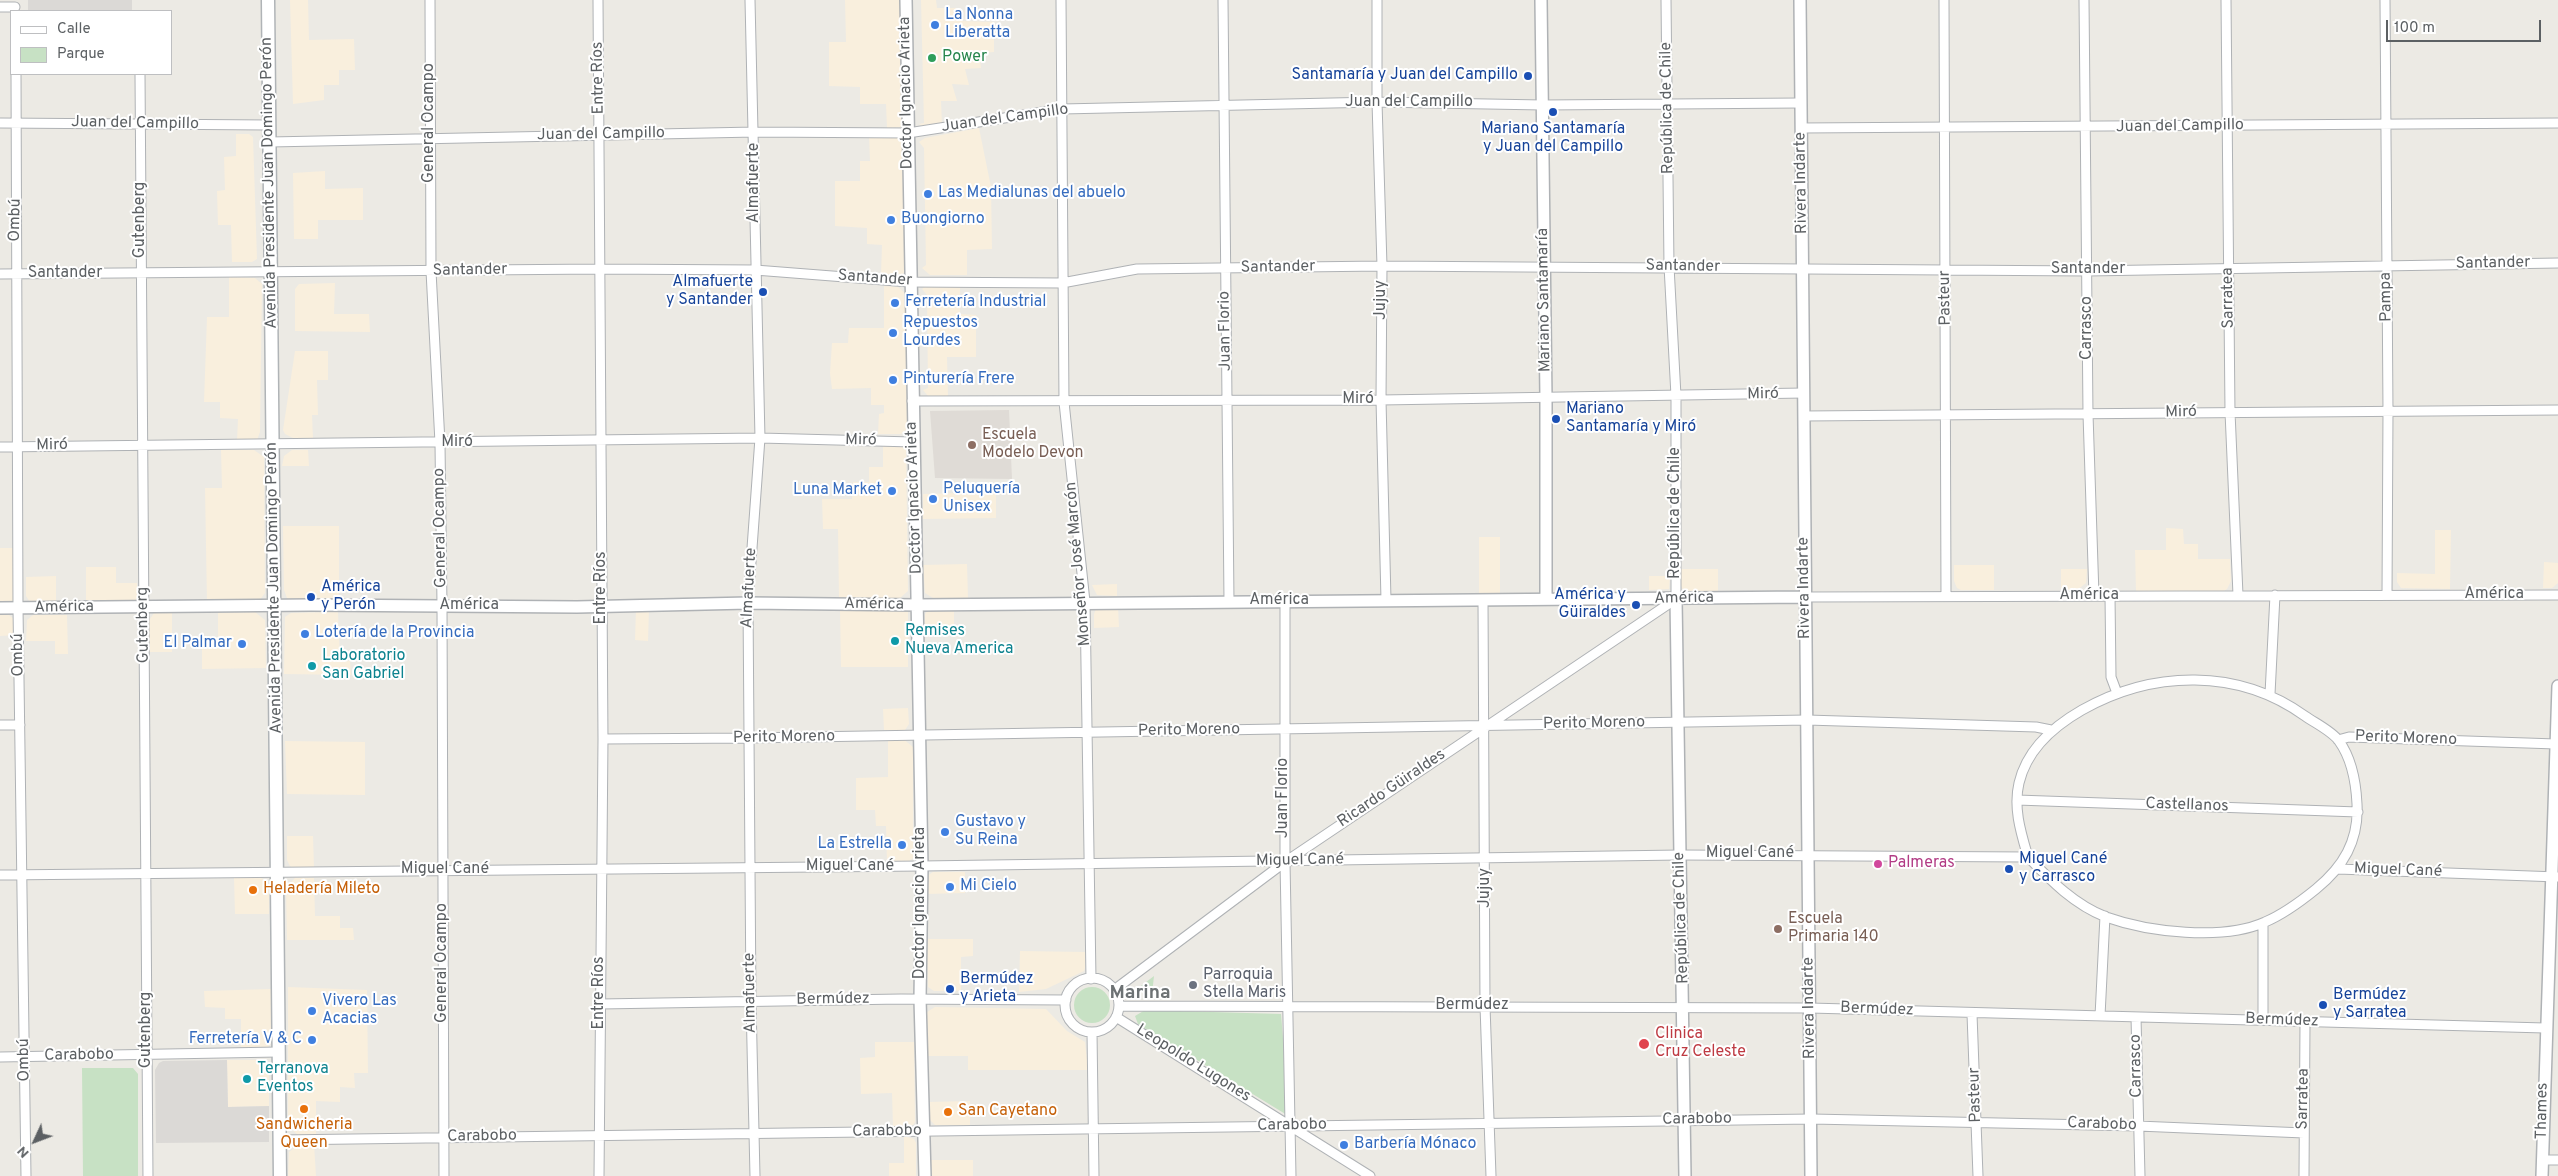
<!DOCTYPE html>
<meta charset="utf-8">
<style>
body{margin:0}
#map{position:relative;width:2558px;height:1176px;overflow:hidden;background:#eceae4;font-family:Overpass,sans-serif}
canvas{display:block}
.legend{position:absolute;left:10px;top:10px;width:162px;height:65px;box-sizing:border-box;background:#fff;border:1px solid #bebfc1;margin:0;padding:6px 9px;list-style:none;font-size:15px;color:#5c6063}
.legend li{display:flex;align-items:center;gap:10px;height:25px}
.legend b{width:25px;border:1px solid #bebfc1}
.north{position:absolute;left:10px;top:1116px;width:50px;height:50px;-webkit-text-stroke:4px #fff;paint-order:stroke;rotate:227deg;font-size:14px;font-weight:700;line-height:20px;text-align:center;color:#5c6063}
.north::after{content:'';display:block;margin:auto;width:18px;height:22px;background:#5c6063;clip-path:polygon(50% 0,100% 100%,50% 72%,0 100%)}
.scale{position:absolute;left:2386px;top:20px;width:155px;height:22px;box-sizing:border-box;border:2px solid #5c6063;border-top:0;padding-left:6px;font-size:15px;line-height:18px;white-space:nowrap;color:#5c6063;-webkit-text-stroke:4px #fff;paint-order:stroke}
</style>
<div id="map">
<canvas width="2558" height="1176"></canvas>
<ul class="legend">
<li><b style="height:6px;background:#fff"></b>Calle</li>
<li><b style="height:14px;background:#c7e1c4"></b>Parque</li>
</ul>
<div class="north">N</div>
<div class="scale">100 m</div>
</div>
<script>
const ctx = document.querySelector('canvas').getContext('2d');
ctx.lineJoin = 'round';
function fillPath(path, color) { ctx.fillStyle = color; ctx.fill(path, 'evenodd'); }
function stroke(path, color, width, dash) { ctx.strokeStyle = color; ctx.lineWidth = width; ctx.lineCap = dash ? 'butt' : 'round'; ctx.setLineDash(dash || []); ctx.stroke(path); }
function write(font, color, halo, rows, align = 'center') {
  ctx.font = font + ' Overpass,sans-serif'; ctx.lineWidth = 4; ctx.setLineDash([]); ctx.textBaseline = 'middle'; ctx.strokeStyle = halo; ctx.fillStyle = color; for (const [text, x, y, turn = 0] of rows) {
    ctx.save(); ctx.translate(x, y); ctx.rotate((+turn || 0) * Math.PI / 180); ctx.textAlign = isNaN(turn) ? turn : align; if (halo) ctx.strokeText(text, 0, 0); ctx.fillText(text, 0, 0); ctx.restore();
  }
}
fillPath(new Path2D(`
 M290,0H308L309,40L354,39L355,70H339V85H324V100L293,104Z
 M845,0H904V124L900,127L887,128L886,104H860V87L829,86V42H846Z
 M921,0H936L937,8H956L962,21L994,22V52L979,53L981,68L965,69L969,85L952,84L957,101H941L942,124L923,127L919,124L924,123Z
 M979,128L991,187L992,249L967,250V275H930L922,268L926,265L924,148L919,142L925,138Z
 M236,134H249L253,137L257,259L252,262H232L231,225H218L217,191L225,190L224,157L236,156Z
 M869,134L898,135L904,141L905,272L902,274H881L882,245L867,244V228L835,226V181H860V161H870Z
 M325,171V189L363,188V220H318V239H294L293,173Z
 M229,277L255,278L262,284L260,432L257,440L237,441L238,419L220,418V402H204L207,317H229Z
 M335,283L334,314H369L370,332L295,331V289L299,284Z
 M884,286L898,287L906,294L909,427L901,434H878L879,414L884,413V405H871V388L832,389L830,373L832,343H848L849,328H884Z
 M926,286H960V314L976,315V357H947L948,396H928L923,390L928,388L927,295L922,289Z
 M295,351H328V380H317L318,415H312L313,438H293L285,434L283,430Z
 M883,444L902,445L906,450L908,591L900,598H839L838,529H823L822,499H852L853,482H869V467H883Z
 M221,450H254L264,457L265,593L258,602L207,603L205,488H222Z
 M292,450H308L309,466H282L284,456Z
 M996,492V518L923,519V494Z
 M283,526H339V602L290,601L287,598L284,590Z
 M2166,528L2183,529L2184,544H2198V559H2230L2231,581L2227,589L2224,591H2136L2135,550H2166Z
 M2435,530H2451L2450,589L2401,588L2397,582V573L2435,574Z
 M1479,537H1500V593L1479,594Z
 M0,548H15V602L12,604H0Z
 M2544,562L2558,563V583L2552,588H2543Z
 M967,564L968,598H933L925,593L923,565Z
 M1954,565H1994V590H1961L1957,588L1954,581Z
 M86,567H116V583H137V598L132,603L86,602Z
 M1680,569H1718V593L1684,592L1681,586Z
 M2061,569H2087L2086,583L2077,590H2061Z
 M56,576V603L30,602L26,596V577Z
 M1649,576H1670L1669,589L1649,590Z
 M1117,584V596L1097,595L1092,585Z
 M1118,607L1119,627L1094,628V614L1096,609Z
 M954,608V634L925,633V614L928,610Z
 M636,609H649L648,641L635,640Z
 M840,609H904L908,612V667H841Z
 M255,612L265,620L266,668L202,669V639L218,638V613Z
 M338,612L340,660L350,661L351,675L284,674L285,617L291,613Z
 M154,613H172V652H148V622Z
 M0,615H9L16,621V635L0,636Z
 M33,615H67L68,654H55V641H26L27,620Z
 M908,708L909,724L905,730H884L883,709Z
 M888,738H902L913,747V858L907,863H887L886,826H876L875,810H856V778L888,777Z
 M285,741L365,742V795L287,794Z
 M287,836H313L314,868L295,869L290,866L287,860Z
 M933,872H965V893L926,894L927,876Z
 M234,878H261L265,880L269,887V914H235Z
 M295,878H314L315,916H340V928H353L354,940H287L286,887Z
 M926,939H973V956L961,957V991H934L928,987Z
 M1020,951L1085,952V968L1084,971L1046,989L1019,992Z
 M288,987L367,990L368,1073H354L355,1088L340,1087V1102L316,1101V1135H298L288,1126Z
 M271,989V1043L267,1049L241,1050V1019H225V1008L205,1007L204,991Z
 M935,1007L1046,1009L1067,1031L1085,1042L1088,1070H968V1056H928L927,1012Z
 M875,1042H914L915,1122L913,1125L893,1127L892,1093L861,1094L860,1058L875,1057Z
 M227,1060H261L266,1062L269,1066V1106L228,1107Z
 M970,1101V1125H935L929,1119L928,1102Z
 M904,1136L914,1139L916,1143V1176H889V1163H904Z
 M314,1144L316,1176H288L289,1152L297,1146Z
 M930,1160H973V1176H930Z`), '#f9efdd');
fillPath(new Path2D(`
 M28,0H132V11H28Z
 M227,1060L228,1107L269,1106V1142L156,1143L155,1070L159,1063L163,1061Z`), '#dbd9d6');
fillPath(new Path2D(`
 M1009,410L1012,479L935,478L930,411Z`), '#dfdbd6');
fillPath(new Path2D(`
 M1154,976L1152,994L1148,995L1137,989Z
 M1074 1005a18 18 0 1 1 36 0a18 18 0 1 1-36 0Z
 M1145,1010L1281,1014L1289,1110L1287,1115L1138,1024L1135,1016Z
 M82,1068H133L138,1074V1176H83Z`), '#c7e1c4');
const minor = new Path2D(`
 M430,0L431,271L440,443L442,606L444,1176
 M598,0L603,739L599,1176
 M750,0L760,438L748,603L751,1002L755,1176
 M1061,0L1064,402L1085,602L1091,979
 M1223,0L1229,601
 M1377,0V102L1382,266L1381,400L1386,600
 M1944,0L1946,596
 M2084,0L2088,414L2094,596
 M2226,0L2230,412L2238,595
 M2385,0L2388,411L2387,595
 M0,7H15
 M16,74L18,608L26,1176
 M140,74L148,1176
 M0,123L269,125
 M1801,128L2558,123
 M270,142L755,132L908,133L1062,109L1377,102L1543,105L1800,103
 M0,274L600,269L755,270L909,282L1062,283L1137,269L1382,266L2088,271L2558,263
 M912,401L1381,400L1804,393
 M1804,416L2558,410
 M0,447L760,438L913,442
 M2110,596L2111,677L2117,693
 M1805,597L2558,595
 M1483,600L1485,1006L1491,1176
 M1285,601V862L1291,1176
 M2270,694L2275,595
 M0,725H20
 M603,739L749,738L1807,720L2036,727L2051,730
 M2338,740L2349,737L2556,744
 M2017,800L2358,812
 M2338,869L2558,877
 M0,875L922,866L1680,855L2028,857C2051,881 2075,905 2106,917C2148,932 2223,941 2265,922C2284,914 2300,902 2316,889C2343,867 2359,841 2357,804C2356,783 2352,759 2339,741C2332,731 2315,723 2305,716C2238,668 2153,670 2082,710C2054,726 2027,749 2019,783C2013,808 2021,833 2028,857
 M2263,923V1020
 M1065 1005a27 27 0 1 1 54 0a27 27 0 1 1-54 0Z
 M1114,990L1285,862L1676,599V396L1669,266L1666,0
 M600,1004L901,999L1066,1000
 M1119,1006L1810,1008L2545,1028
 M1972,1014L1978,1176
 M2100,1016L2105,916
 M1116,1017L1370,1176
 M2136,1017L2140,1176
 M1092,1032L1094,1176
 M0,1057L278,1052
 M280,1140L1812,1119L2138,1126L2304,1133
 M2542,1160H2558
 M2304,1176L2305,1022`);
const tertiary = new Path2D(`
 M906,0L922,866L920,999L925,1176
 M1541,0L1546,398V599
 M1800,0L1811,1176
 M1676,599L1685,1176
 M0,608L311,605L577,607L748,603L918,605L1805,597
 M2542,1176L2558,686`);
const secondary = new Path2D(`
 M268,0L280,1176`);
stroke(minor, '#afb2b5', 11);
stroke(tertiary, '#afb2b5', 14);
stroke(secondary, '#b0b4b7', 15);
stroke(minor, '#fff', 9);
stroke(tertiary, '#fff', 11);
stroke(secondary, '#fff', 12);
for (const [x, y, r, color] of [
 [935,25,5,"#3f7fe0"],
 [932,58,5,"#2e9e5b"],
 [1528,76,5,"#1a4fb4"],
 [1553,112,5,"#1a4fb4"],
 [928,194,5,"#3f7fe0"],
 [891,220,5,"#3f7fe0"],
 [763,292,5,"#1a4fb4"],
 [895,303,5,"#3f7fe0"],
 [893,333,5,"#3f7fe0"],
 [893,380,5,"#3f7fe0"],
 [1556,419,5,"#1a4fb4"],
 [972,445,5,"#8d6e63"],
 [892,491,5,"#3f7fe0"],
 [933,499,5,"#3f7fe0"],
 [311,597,5,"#1a4fb4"],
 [1636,605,5,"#1a4fb4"],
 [305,634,5,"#3f7fe0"],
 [895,641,5,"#0f9aa8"],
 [242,644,5,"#3f7fe0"],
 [312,666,5,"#0f9aa8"],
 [945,832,5,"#3f7fe0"],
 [902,845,5,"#3f7fe0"],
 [1878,864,5,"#d1479c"],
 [2009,869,5,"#1a4fb4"],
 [950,887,5,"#3f7fe0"],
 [253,890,5,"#e8710a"],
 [1778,929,5,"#8d6e63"],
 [1193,985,5,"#6b7280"],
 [950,989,5,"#1a4fb4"],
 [2323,1005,5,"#1a4fb4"],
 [312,1011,5,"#3f7fe0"],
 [312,1040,5,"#3f7fe0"],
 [1644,1044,6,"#e0444e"],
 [247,1079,5,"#0f9aa8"],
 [304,1109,5,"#e8710a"],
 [948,1112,5,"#e8710a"],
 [1344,1145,5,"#3f7fe0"]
]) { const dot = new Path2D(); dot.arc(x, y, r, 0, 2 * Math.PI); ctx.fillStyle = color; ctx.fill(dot); stroke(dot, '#fff', 2); }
write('16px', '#366cbe', '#fff', [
 ["La Nonna",945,16],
 ["Liberatta",945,34],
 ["Las Medialunas del abuelo",938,194],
 ["Buongiorno",901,220],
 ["Ferretería Industrial",905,303],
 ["Repuestos",903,324],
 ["Lourdes",903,342],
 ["Pinturería Frere",903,380],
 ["Peluquería",943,490],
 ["Unisex",943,508],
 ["Luna Market",882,491,"right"],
 ["Lotería de la Provincia",315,634],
 ["El Palmar",232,644,"right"],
 ["Gustavo y",955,823],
 ["Su Reina",955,841],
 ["La Estrella",892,845,"right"],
 ["Mi Cielo",960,887],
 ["Vivero Las",322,1002],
 ["Acacias",322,1020],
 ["Ferretería V & C",302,1040,"right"],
 ["Barbería Mónaco",1354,1145]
], 'left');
write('16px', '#27864d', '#fff', [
 ["Power",942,58]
], 'left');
write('16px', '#164399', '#fff', [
 ["Santamaría y Juan del Campillo",1518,76,"right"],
 ["Mariano Santamaría",1553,130,"center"],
 ["y Juan del Campillo",1553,148,"center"],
 ["Almafuerte",753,283,"right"],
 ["y Santander",753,301,"right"],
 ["Mariano",1566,410],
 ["Santamaría y Miró",1566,428],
 ["América",321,588],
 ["y Perón",321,606],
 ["América y",1626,596,"right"],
 ["Güiraldes",1626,614,"right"],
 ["Miguel Cané",2019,860],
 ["y Carrasco",2019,878],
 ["Bermúdez",960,980],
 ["y Arieta",960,998],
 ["Bermúdez",2333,996],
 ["y Sarratea",2333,1014]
], 'left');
write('16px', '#5c6063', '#fff', [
 ["Entre Ríos",599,78,-91],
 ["Doctor Ignacio Arieta",907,93,-91],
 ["Juan del Campillo",1409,103],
 ["República de Chile",1668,108,-91],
 ["Juan del Campillo",1005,119,-8],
 ["General Ocampo",430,123,-90],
 ["Juan del Campillo",135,124,1],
 ["Juan del Campillo",2180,127,-1],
 ["Juan del Campillo",601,135,-1],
 ["Avenida Presidente Juan Domingo Perón",270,183,-91],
 ["Almafuerte",755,183,-90],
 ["Rivera Indarte",1802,183,-91],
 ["Ombú",16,220,-89],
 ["Gutenberg",141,220,-90],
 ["Santander",2493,264,-1],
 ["Santander",1683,267,1],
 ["Santander",1278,268,-1],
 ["Santander",2088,270],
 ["Santander",470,271,-1],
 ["Santander",65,274],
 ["Santander",875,279,4],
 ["Pampa",2387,297,-91],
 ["Pasteur",1946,298,-91],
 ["Sarratea",2229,298,-91],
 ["Jujuy",1382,300,-90],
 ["Mariano Santamaría",1545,300,-91],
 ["Carrasco",2088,328,-90],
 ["Juan Florio",1226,331,-91],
 ["Miró",1763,395,-1],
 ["Miró",1358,400],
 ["Miró",2181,413,-1],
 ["Miró",861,441,1],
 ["Miró",457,443],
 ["Miró",52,446,-1],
 ["Doctor Ignacio Arieta",915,498,-92],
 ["República de Chile",1676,513,-90],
 ["General Ocampo",441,528,-91],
 ["Monseñor José Marcón",1079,564,-95],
 ["Avenida Presidente Juan Domingo Perón",275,588,-91],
 ["Entre Ríos",602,588,-90],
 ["Almafuerte",750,588,-87],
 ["Rivera Indarte",1805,588,-91],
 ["América",2494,595],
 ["América",2089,596],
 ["América",1684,599,-1],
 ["América",1279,601],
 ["América",874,605,1],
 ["América",469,606],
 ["América",64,608,-1],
 ["Gutenberg",144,625,-91],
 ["Ombú",19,655,-91],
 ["Perito Moreno",1594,724,-1],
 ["Perito Moreno",1189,731,-1],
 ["Perito Moreno",784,738,-1],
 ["Perito Moreno",2406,739,2],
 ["Ricardo Güiraldes",1392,789,-34],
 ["Juan Florio",1284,798,-90],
 ["Castellanos",2187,806,2],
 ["Miguel Cané",1750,854],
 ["Miguel Cané",1300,861,-1],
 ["Miguel Cané",850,867],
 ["Miguel Cané",445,870],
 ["Miguel Cané",2398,871,2],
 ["Jujuy",1486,888,-90],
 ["Doctor Ignacio Arieta",921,903,-90],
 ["República de Chile",1682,918,-92],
 ["General Ocampo",443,963,-90],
 ["Entre Ríos",600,993,-90],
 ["Almafuerte",751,993,-91],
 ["Bermúdez",833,1000,-1],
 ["Bermúdez",1472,1006],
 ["Rivera Indarte",1810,1008,-91],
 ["Bermúdez",1877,1010,2],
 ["Bermúdez",2282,1021,2],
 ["Gutenberg",147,1030,-90],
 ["Carabobo",79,1056,-1],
 ["Ombú",25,1060,-91],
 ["Leopoldo Lugones",1193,1064,32],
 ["Carrasco",2137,1066,-91],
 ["Pasteur",1976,1095,-92],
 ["Sarratea",2304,1099,-89],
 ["Thames",2543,1111,-89],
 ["Carabobo",1697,1120,-1],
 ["Carabobo",2102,1125,2],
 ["Carabobo",1292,1126,-1],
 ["Carabobo",887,1132,-1],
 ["Carabobo",482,1137,-1]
]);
write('16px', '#785e54', '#fff', [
 ["Escuela",982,436],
 ["Modelo Devon",982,454],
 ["Escuela",1788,920],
 ["Primaria 140",1788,938]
], 'left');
write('16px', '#0d838f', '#fff', [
 ["Remises",905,632],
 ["Nueva America",905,650],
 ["Laboratorio",322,657],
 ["San Gabriel",322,675],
 ["Terranova",257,1070],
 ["Eventos",257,1088]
], 'left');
write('16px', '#b23c85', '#fff', [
 ["Palmeras",1888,864]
], 'left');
write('16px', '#c56008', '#fff', [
 ["Heladería Mileto",263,890],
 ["San Cayetano",958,1112],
 ["Sandwicheria",304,1126,"center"],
 ["Queen",304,1144,"center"]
], 'left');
write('16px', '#5b616d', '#fff', [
 ["Parroquia",1203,976],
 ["Stella Maris",1203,994]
], 'left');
write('16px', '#be3a42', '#fff', [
 ["Clinica",1655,1035],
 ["Cruz Celeste",1655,1053]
], 'left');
write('bold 19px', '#6d7274', '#fff', [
 ["Marina",1140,994]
]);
</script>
